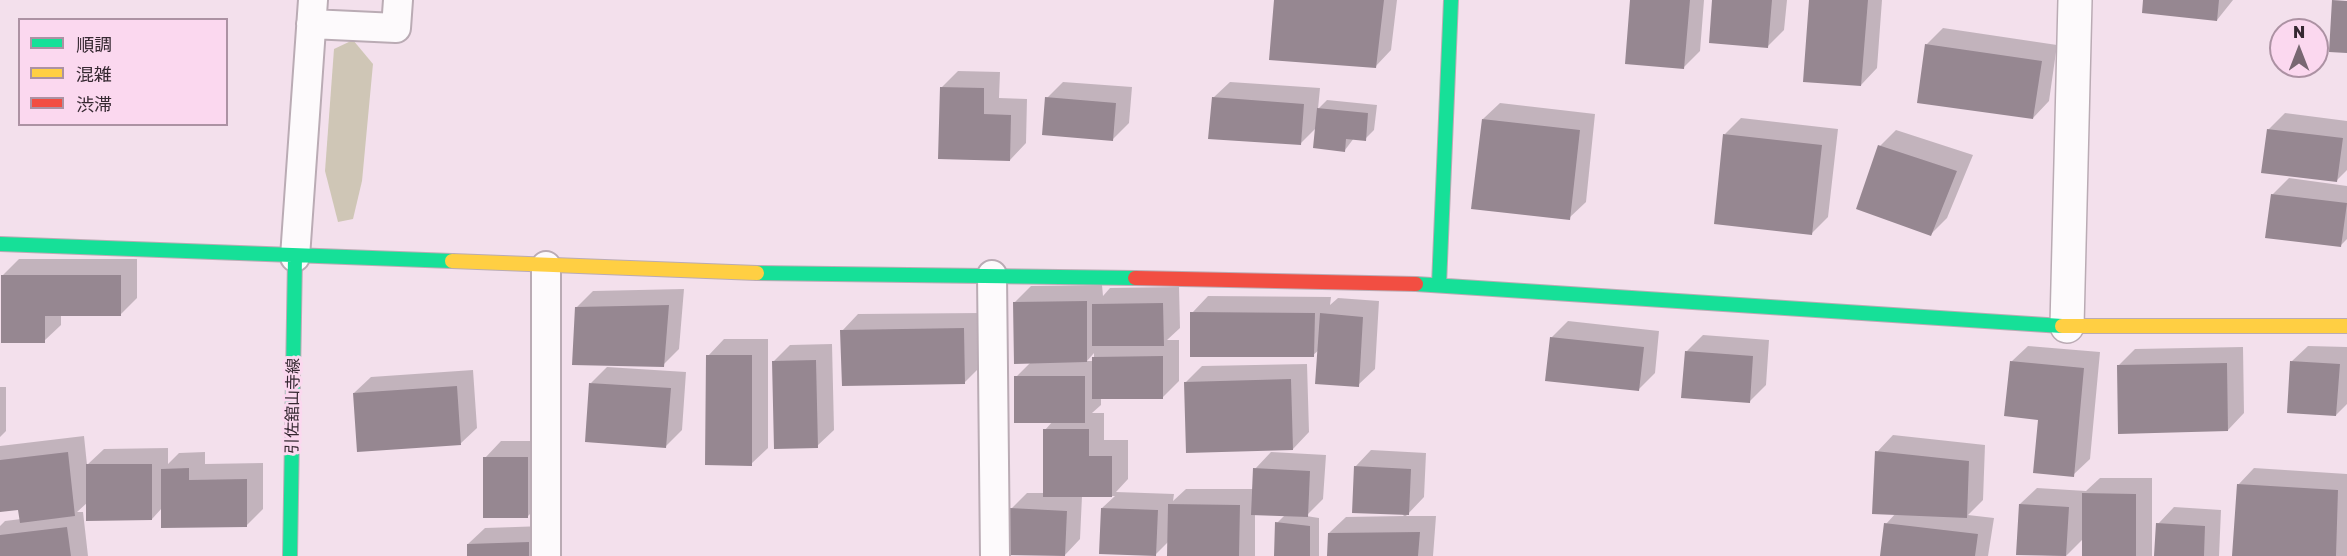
<!DOCTYPE html>
<meta charset="utf-8">
<style>
body{margin:0}
#map{position:relative;width:2347px;height:556px;overflow:hidden;background:#f3e0ec;font-family:"Golos Text","Noto Sans JP",sans-serif}
canvas{display:block}
.legend{position:absolute;left:18px;top:18px;width:210px;height:108px;box-sizing:border-box;background:#fbd8ef;border:2px solid #ac92a3;margin:0;padding:8px 10px;list-style:none;font-size:18px;color:#352831}
.legend li{display:flex;align-items:center;gap:12px;height:30px}
.legend b{width:30px;border:2px solid #ac92a3}
.north{position:absolute;left:2269px;top:18px;width:60px;height:60px;box-sizing:border-box;background:#fbd8ef;border:2px solid #ac92a3;border-radius:50%;rotate:0deg;font-size:16px;font-weight:700;line-height:24px;text-align:center;color:#352831}
.north::after{content:'';display:block;margin:auto;width:21px;height:27px;background:#786872;clip-path:polygon(50% 0,100% 100%,50% 72%,0 100%)}
</style>
<div id="map">
<canvas width="2347" height="556"></canvas>
<ul class="legend">
<li><b style="height:8px;background:#16e098"></b>順調</li>
<li><b style="height:8px;background:#ffcf43"></b>混雑</li>
<li><b style="height:8px;background:#f24e42"></b>渋滞</li>
</ul>
<div class="north">N</div>
</div>
<script>
const ctx = document.querySelector('canvas').getContext('2d');
ctx.lineJoin = 'round';
function fillPath(path, color) { ctx.fillStyle = color; ctx.fill(path, 'evenodd'); }
function stroke(path, color, width, dash) { ctx.strokeStyle = color; ctx.lineWidth = width; ctx.lineCap = dash ? 'butt' : 'round'; ctx.setLineDash(dash || []); ctx.stroke(path); }
function write(font, color, halo, rows, align = 'center') {
  ctx.font = font + ' "Golos Text","Noto Sans JP",sans-serif'; ctx.lineWidth = 6; ctx.setLineDash([]); ctx.textBaseline = 'middle'; ctx.strokeStyle = halo; ctx.fillStyle = color; for (const [text, x, y, turn = 0] of rows) {
    ctx.save(); ctx.translate(x, y); ctx.rotate((+turn || 0) * Math.PI / 180); ctx.textAlign = isNaN(turn) ? turn : align; if (halo) ctx.strokeText(text, 0, 0); ctx.fillText(text, 0, 0); ctx.restore();
  }
}
fillPath(new Path2D(`
 M353,40L373,64L362,181L353,219L338,222L325,171L334,49Z`), '#cfc6b6');
fillPath(new Path2D(`
 M1276,0H1397L1391,50L1375,67Z
 M1631,0H1704L1700,51L1683,68Z
 M1714,0H1787L1784,30L1768,46Z
 M1810,0H1882L1877,68L1861,85Z
 M2145,0H2233L2217,20Z
 M1943,28L2057,45L2049,101L2033,118L1926,45Z
 M958,71L1000,72L999,98L1027,99L1026,143L1010,160L941,88Z
 M1063,82L1132,87L1129,123L1113,139L1047,98Z
 M1230,82L1320,88L1318,109L1327,100L1377,105L1374,130L1365,139L1354,138L1345,150L1316,128L1300,144L1213,98Z
 M1500,103L1595,114L1586,202L1569,218L1483,119Z
 M2285,113L2347,121V170L2336,181L2268,130Z
 M1741,118L1838,129L1828,217L1812,233L1725,134Z
 M1896,130L1973,155L1947,218L1930,235L1880,146Z
 M2289,178L2347,186V239L2340,246L2272,195Z
 M19,259H137V298L121,314H61V325L44,341L2,276Z
 M1102,285L1103,296L1110,288L1179,287L1180,328L1167,340H1179V381L1162,398H1101V405L1092,413H1104V440H1128V479L1116,492L1174,494L1173,501L1186,489H1253L1255,469L1271,452L1326,455L1323,499L1306,516L1319,518V556H1275L1277,523L1285,515L1255,513V556H1169V541L1155,555L1102,508L1115,496H1082L1080,539L1064,556L1011,509L1027,493H1045V430L1053,421L1016,377L1031,362L1015,302L1031,286ZM1094,353V361H1087Z
 M684,289L679,349L663,365L576,308L593,291Z
 M1208,296L1331,297L1330,305L1338,298L1379,301L1375,369L1358,385L1319,350L1313,355L1192,313Z
 M980,313L981,366L964,383L842,331L858,314Z
 M1568,321L1659,331L1655,373L1638,390L1551,338Z
 M1703,335L1769,340L1766,385L1749,402L1686,352Z
 M724,339H768V448L751,464L708,356Z
 M832,344L834,430L817,446L774,361L790,345Z
 M2028,346L2100,352L2090,459L2073,475L2011,362Z
 M2308,346L2347,347V404L2336,415L2291,362Z
 M2243,347L2244,413L2228,430L2119,365L2135,349Z
 M1307,364L1309,432L1293,449L1186,382L1202,366Z
 M607,367L686,372L682,430L666,446L591,383Z
 M473,370L477,428L460,444L354,393L371,377Z
 M0,387H6V431L0,437Z
 M1893,435L1985,445L1983,500L1968,515L1994,518L1988,556H1882L1886,524L1896,513L1877,452Z
 M84,436L87,465L104,449L168,448V464L179,453L205,452V464L263,463V509L246,526L162,508L152,519L88,502L77,512H83L88,556H0V526L5,521L21,519L20,508L0,511V446Z
 M501,441H544V500L528,516L485,458Z
 M1371,450L1426,453L1424,497L1406,516H1436L1433,556H1328L1329,533L1346,517L1404,516L1355,467Z
 M2254,468L2347,474V556H2233L2238,485Z
 M2100,478H2152V556H2083V539L2066,556L2018,554L2020,504L2037,488L2086,491Z
 M2174,507L2221,510L2219,556H2156L2158,524Z
 M545,526V556H468V544L485,528Z`), '#0003');
fillPath(new Path2D(`
 M1274,0H1384L1376,68L1269,60Z
 M1630,0H1690L1684,69L1625,64Z
 M1712,0H1772L1768,48L1709,43Z
 M1809,0H1868L1861,86L1803,82Z
 M2143,0H2219L2217,21L2142,13Z
 M2332,0L2347,1V53L2329,52Z
 M1925,44L2042,61L2033,119L1917,103Z
 M940,87L984,88V114L1011,115L1010,161L938,159Z
 M1045,97L1116,103L1113,141L1042,135Z
 M1212,97L1304,104L1301,145L1208,139Z
 M1317,108L1368,113L1366,141L1346,139L1345,152L1313,148Z
 M1482,119L1580,130L1570,220L1471,209Z
 M2267,129L2343,138L2337,182L2261,173Z
 M1723,134L1822,145L1812,235L1714,224Z
 M1878,145L1957,171L1931,236L1856,209Z
 M2271,194L2347,203L2341,247L2265,238Z
 M1,275H121V316H45V343H1Z
 M1087,301V362L1014,364L1013,302Z
 M1163,303L1164,346H1092V304Z
 M669,305L664,367L572,365L575,307Z
 M1190,312L1315,313L1314,357H1190Z
 M1320,313L1363,317L1359,387L1315,384Z
 M964,328L965,384L842,386L840,330Z
 M1550,337L1644,347L1639,391L1545,381Z
 M1685,351L1753,356L1750,403L1681,398Z
 M706,355H752V466L705,465Z
 M1163,356V399H1092V357Z
 M816,360L818,448L774,449L772,361Z
 M2010,361L2084,368L2074,477L2033,473L2038,420L2004,416Z
 M2290,361L2340,364L2336,416L2287,413Z
 M2227,363L2228,431L2118,434L2117,365Z
 M1014,376H1085V423H1014Z
 M1291,379L1293,450L1186,453L1184,382Z
 M589,383L671,388L666,448L585,442Z
 M457,386L461,445L357,452L353,393Z
 M1043,429H1089V456H1112V497H1043Z
 M1875,451L1969,461L1967,518L1872,514Z
 M68,452L75,516L20,523L18,510L0,512V460Z
 M483,457H528V518H483Z
 M86,464H152V520L86,521Z
 M1354,466L1411,469L1409,515L1352,513Z
 M189,468V480L247,479V527L161,528V469Z
 M1253,468L1310,471L1308,517L1251,515Z
 M2237,484L2338,490L2336,556H2232Z
 M2082,493L2136,494V556H2082Z
 M1168,504L1240,505L1239,556H1167Z
 M2019,504L2069,507L2066,556L2016,555Z
 M1010,508L1067,511L1065,556L1008,555Z
 M1101,508L1158,510L1156,556L1099,554Z
 M1275,522L1310,526V556H1274Z
 M1884,523L1978,534L1975,556H1880Z
 M2156,523L2205,526L2204,556H2154Z
 M67,527L71,556H0V535Z
 M1420,532L1418,556H1327L1328,533Z
 M529,542V556H467V544Z`), '#968791');
const lane = new Path2D(`
 M311,24L396,28L398,0
 M295,257L313,0
 M546,266V556
 M992,275L995,556`);
const street = new Path2D(`
 M2067,326L2075,0`);
const fast = new Path2D(`
 M0,244L452,261
 M757,273L1135,278
 M1416,284L2062,326
 M1439,285L1451,0
 M290,556L295,257`);
const slow = new Path2D(`
 M452,261L757,273
 M2062,326H2347`);
const jam = new Path2D(`
 M1135,278L1416,284`);
stroke(lane, '#baabb4', 32);
stroke(street, '#baabb4', 36);
stroke(fast, '#baabb4', 16);
stroke(slow, '#baabb4', 16);
stroke(jam, '#baabb4', 16);
stroke(lane, '#fdfafc', 28);
stroke(street, '#fdfafc', 33);
stroke(fast, '#16e098', 14);
stroke(slow, '#ffcf43', 14);
stroke(jam, '#f24e42', 14);
write('16px', '#352831', '#fbd8ef', [
 ["引佐舘山寺線",293,406,-89]
]);
</script>
